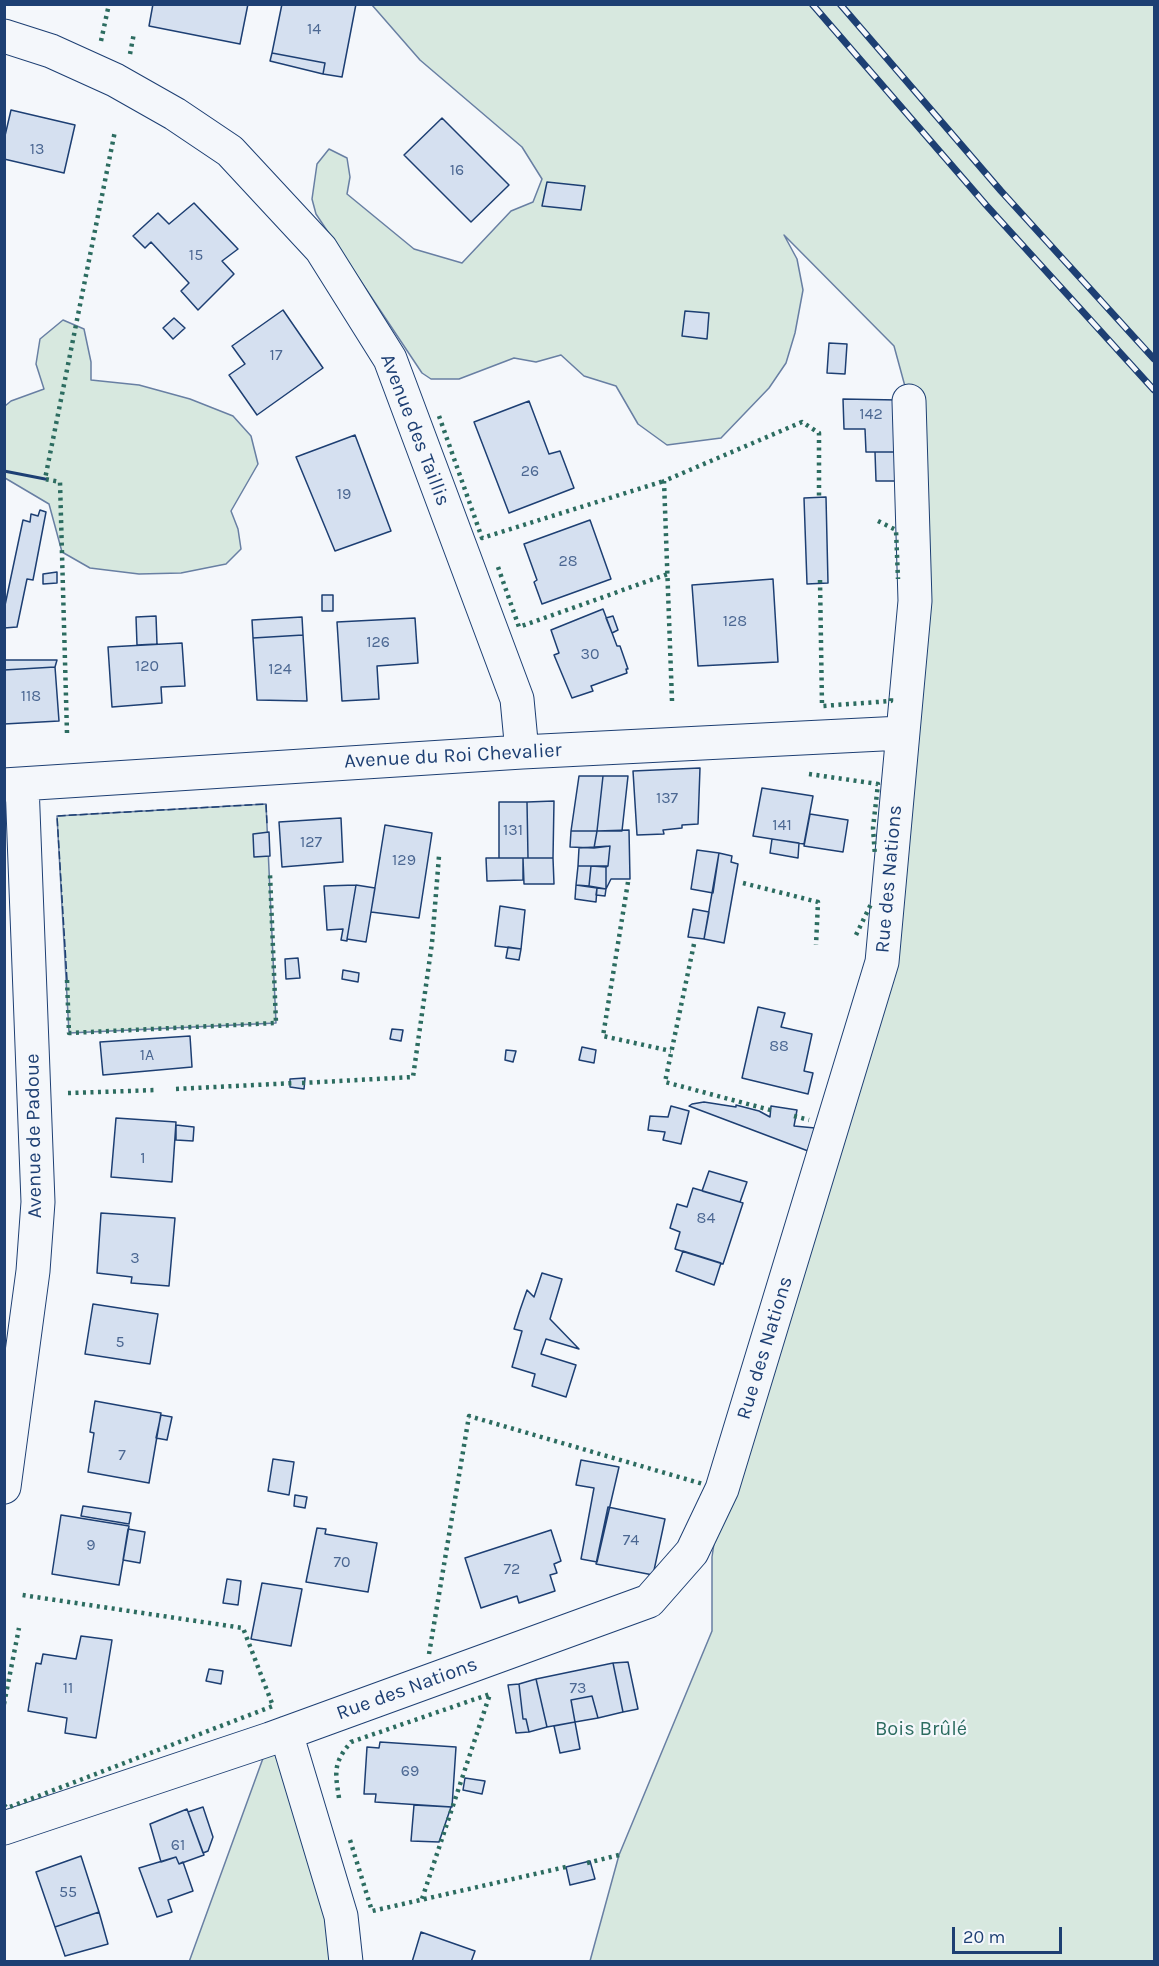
<!DOCTYPE html>
<meta charset="utf-8">
<style>
body{margin:0}
#map{position:relative;width:1159px;height:1966px;overflow:hidden;background:#f4f7fb;font-family:Karla,sans-serif}
canvas{display:block}
.frame{position:absolute;inset:0;border:6px solid #1d3f73;pointer-events:none}
.scale{position:absolute;left:952px;top:1927px;width:110px;height:27px;box-sizing:border-box;border:3px solid #1d3f73;border-top:0;padding-left:8px;font-size:18px;line-height:21px;white-space:nowrap;color:#1d3f73;-webkit-text-stroke:4px #f4f7fb;paint-order:stroke}
</style>
<div id="map">
<canvas width="1159" height="1966"></canvas>
<div class="frame"></div>
<div class="scale">20 m</div>
</div>
<script>
const ctx = document.querySelector('canvas').getContext('2d');
ctx.lineJoin = 'round';
function fillPath(path, color) { ctx.fillStyle = color; ctx.fill(path, 'evenodd'); }
function stroke(path, color, width, dash) { ctx.strokeStyle = color; ctx.lineWidth = width; ctx.lineCap = dash ? 'butt' : 'round'; ctx.setLineDash(dash || []); ctx.stroke(path); }
function write(font, color, halo, rows, align = 'center') {
  ctx.font = font + ' Karla,sans-serif'; ctx.lineWidth = 4.5; ctx.setLineDash([]); ctx.textBaseline = 'middle'; ctx.strokeStyle = halo; ctx.fillStyle = color; for (const [text, x, y, turn = 0] of rows) {
    ctx.save(); ctx.translate(x, y); ctx.rotate((+turn || 0) * Math.PI / 180); ctx.textAlign = isNaN(turn) ? turn : align; if (halo) ctx.strokeText(text, 0, 0); ctx.fillText(text, 0, 0); ctx.restore();
  }
}
const green = new Path2D(`
 M372,5H1154V1961H590L619,1855L712,1631V1557L722,1489L877,977L902,733L909,401L894,346L784,235L797,259L803,290L795,333L786,363L769,388L721,438L667,445L638,424L616,386L584,376L561,355L536,362L514,358L459,379H431L422,373L316,214L312,199L317,164L329,149L347,158L350,177L347,194L414,249L462,263L511,211L533,202L542,179L522,147L420,60Z
 M63,320L84,329L91,362V380L139,385L190,399L233,416L251,436L258,464L231,511L238,529L241,549L226,564L181,573L139,574L90,568L62,552L49,504L5,478V406L11,401L44,389L36,364L40,339Z
 M266,804L276,1023L69,1033L57,816Z
 M270,1739L346,1961L189,1962Z`);
fillPath(green, '#d7e8df');
stroke(green, '#687fa3', 1.5);
const building = new Path2D(`
 M153,4H248L240,44L149,26Z
 M282,4H356L342,77L323,74L325,63L272,53Z
 M272,53L325,63L323,74L270,61Z
 M11,110L75,125L64,173L4,159V140Z
 M442,118L509,185L471,222L404,155Z
 M547,182L585,186L581,210L542,206Z
 M194,203L238,249L222,261L234,274L198,310L181,291L189,283L151,242L145,248L133,236L158,213L169,224Z
 M283,310L323,368L257,415L229,375L245,364L232,346Z
 M685,311L709,313L707,339L682,336Z
 M174,318L185,328L173,339L163,328Z
 M829,343L847,344L845,374L827,373Z
 M843,399L898,400V452H866L865,429H844Z
 M529,401L549,454L560,451L574,488L509,513L474,422Z
 M355,435L391,531L335,551L296,457Z
 M875,452H898V481H876Z
 M826,497L828,583L807,584L804,498Z
 M40,510L46,512L33,580L27,579L17,627L4,628V610L23,520L30,522L31,514L38,516Z
 M590,520L611,579L542,604L534,582L537,580L524,544Z
 M57,572V583L43,584V574Z
 M773,579L778,662L698,666L692,585Z
 M322,595H333V611H322Z
 M603,609L617,646H620L628,669H626L627,673L591,686L593,691L572,698L554,655L559,653L551,630Z
 M156,616L157,644L137,645L136,617Z
 M613,616L618,630L612,633L606,618Z
 M302,617L303,635L253,638L252,620Z
 M415,618L418,663L377,666L379,699L342,701L337,622Z
 M303,635L307,701L257,700L253,638Z
 M182,643L185,686L161,687L162,703L112,707L108,647Z
 M4,660H57L55,667L4,670Z
 M55,667L59,721L4,724V670Z
 M700,768L698,824L682,825V828L663,830L664,834L637,835L633,771Z
 M579,776H603L597,831H571Z
 M603,776H628L622,831H597Z
 M762,788L813,796L804,844L753,836Z
 M554,801L553,858H528L527,802Z
 M499,802H527L528,858H499Z
 M810,814L848,820L843,852L804,846Z
 M341,818L343,862L282,867L279,822Z
 M385,825L432,833L419,918L371,912Z
 M629,830L630,879H611L606,889V867L608,866L610,846L594,848L597,831Z
 M571,831H597L594,848L570,847Z
 M269,832L270,856L254,857L253,834Z
 M772,839L799,843L798,858L770,853Z
 M610,846L608,866H578L579,848Z
 M697,850L719,853L713,893L691,889Z
 M719,853L732,856L731,862L738,864L724,943L704,939Z
 M486,858H523V880L487,881Z
 M523,858H553L554,884H524Z
 M578,866H591L589,886L576,885Z
 M591,866L606,867V889L589,886Z
 M356,885L347,939V941L341,940L343,929L327,930L324,886Z
 M356,885L375,888L366,942L347,939Z
 M576,885L597,888L596,902L575,899Z
 M597,888L606,889L605,896L596,895Z
 M500,906L525,910L521,949L495,946Z
 M693,909L709,912L704,939L688,937Z
 M508,947L521,949L519,960L506,958Z
 M298,958L300,978L286,979L285,959Z
 M343,970L359,973L358,982L342,979Z
 M758,1007L785,1013L781,1027L812,1034L804,1071L813,1073L808,1094L742,1078Z
 M392,1029L403,1030L401,1041L390,1039Z
 M190,1036L192,1067L103,1075L100,1042Z
 M582,1047L596,1050L594,1063L579,1060Z
 M506,1050L516,1051L513,1062L505,1060Z
 M305,1078L304,1089L290,1087V1079Z
 M704,1102L736,1107V1105L759,1111L770,1117L771,1106L797,1110L794,1126L815,1128L816,1154L689,1106L692,1104Z
 M671,1106L689,1111L681,1144L663,1140L665,1132L648,1130L650,1116L668,1117Z
 M116,1118L176,1122L172,1182L111,1177Z
 M176,1125L194,1127L193,1141L176,1140Z
 M709,1171L747,1182L740,1202L702,1191Z
 M693,1188L743,1203L723,1264L675,1249L680,1232L670,1228L677,1204L687,1207Z
 M101,1213L175,1218L169,1286L131,1283L132,1277L97,1273Z
 M683,1251L721,1263L714,1285L676,1271Z
 M542,1273L562,1279L550,1319L579,1349L546,1339L541,1354L576,1365L566,1397L532,1386L535,1374L512,1367L522,1331L514,1329L520,1310L527,1290L534,1297Z
 M93,1304L158,1314L150,1364L85,1354Z
 M95,1401L161,1413L149,1483L88,1472L94,1433L90,1432Z
 M161,1415L172,1417L167,1440L156,1438Z
 M273,1459L294,1462L289,1495L268,1491Z
 M581,1460L619,1467L597,1562L581,1559L594,1488L576,1485Z
 M295,1495L307,1497L305,1508L294,1506Z
 M83,1506L131,1513L129,1524L81,1516Z
 M608,1507L665,1519L653,1575L596,1564Z
 M61,1515L129,1526L119,1585L52,1574Z
 M317,1528L326,1529L325,1534L377,1543L368,1592L306,1582Z
 M128,1529L145,1532L140,1563L123,1560Z
 M551,1530L561,1561L554,1564L557,1573L550,1575L555,1591L519,1603L517,1596L481,1608L465,1558Z
 M227,1579L241,1581L238,1605L223,1603Z
 M262,1583L302,1589L291,1646L251,1639Z
 M81,1636L112,1640L96,1738L65,1733L67,1718L28,1711L36,1663L41,1664L43,1654L76,1659Z
 M628,1662L638,1709L623,1712L613,1663Z
 M613,1663L623,1712L598,1718L592,1696L571,1700L575,1722L547,1727L536,1679Z
 M209,1669L223,1671L221,1684L206,1681Z
 M536,1679L547,1727L529,1732L526,1719H523L519,1684Z
 M519,1684L523,1719H526L529,1732L516,1733L508,1685Z
 M592,1696L598,1718L575,1722L571,1700Z
 M575,1722L580,1749L560,1753L554,1726Z
 M380,1742L456,1747L452,1807L375,1802L376,1794H364L367,1747L379,1748Z
 M465,1778L485,1781L482,1794L463,1790Z
 M414,1805L451,1807L439,1842L411,1841Z
 M203,1807L213,1837L208,1851L203,1853L188,1812Z
 M187,1809L204,1855L179,1864L176,1857L161,1862L150,1824Z
 M81,1856L99,1912L55,1927L36,1872Z
 M176,1857L179,1864L183,1862L193,1891L168,1900L172,1912L157,1917L139,1868Z
 M590,1861L595,1879L570,1885L566,1867Z
 M99,1912L108,1944L65,1956L55,1927Z
 M421,1932L475,1951L471,1962H412Z`);
fillPath(building, '#d5e0f0');
stroke(building, '#1d3f73', 1.5);
const street = new Path2D(`
 M4,36L51,51L115,80L175,114L230,151L321,249L390,359L517,699L522,752
 M4,785L522,752L902,733
 M4,1487L33,1271L38,1202L22,784
 M286,1733L341,1916L346,1962
 M4,1828L270,1739L649,1601L692,1552L722,1489L882,962L915,601L909,401`);
stroke(street, '#1d3f73', 35);
stroke(street, '#f4f7fb', 33);
const rail = new Path2D(`
 M812,4L986,205L1154,390
 M840,4L1001,191L1154,359`);
stroke(rail, '#1d3f73', 7);
stroke(rail, '#f4f7fb', 4.5, [14]);
stroke(new Path2D(`
 M101,41L109,4
 M130,54L134,33
 M439,416L482,538L664,481
 M878,521L896,530L898,579
 M498,567L519,627L668,574
 M820,580L822,706L891,701V698
 M672,701L664,481L802,422L819,433V499
 M67,733L60,482L45,479L115,131
 M809,774L878,784L873,828L875,856
 M628,882L603,1036L671,1051
 M743,883L818,902L816,945
 M856,935L872,902
 M694,944L665,1082L774,1111
 M67,980L69,1033L276,1023L270,874
 M302,1083L413,1077L432,943L439,856
 M176,1089L294,1083
 M68,1093L157,1090
 M794,1116L809,1120
 M429,1654L469,1416L703,1484
 M4,1704L19,1628
 M339,1798C335,1772 333,1763 351,1742L490,1694L422,1899
 M4,1805L7,1808L273,1706L243,1628L22,1595
 M350,1840L372,1911L570,1866
 M587,1863L619,1855`), '#2c6c60', 4.5, [3, 4.5]);
stroke(new Path2D(`
 M67,980L57,816L266,804L267,824`), '#1d3f73', 1.5, [8, 3]);
stroke(new Path2D(`
 M4,471L45,479`), '#1d3f73', 3);
write('16px', '#4b6792', null, [
 ["14",314,29],
 ["13",37,149],
 ["16",457,170],
 ["15",196,255],
 ["17",276,355],
 ["142",871,414],
 ["26",530,471],
 ["19",344,494],
 ["28",568,561],
 ["128",735,621],
 ["126",378,642],
 ["30",590,654],
 ["120",147,666],
 ["124",280,669],
 ["118",31,696],
 ["137",667,798],
 ["141",782,825],
 ["131",513,830],
 ["127",311,842],
 ["129",404,860],
 ["88",779,1046],
 ["1A",147,1055],
 ["1",143,1158],
 ["84",706,1218],
 ["3",135,1258],
 ["5",120,1342],
 ["7",122,1455],
 ["74",631,1540],
 ["9",91,1545],
 ["70",342,1562],
 ["72",512,1569],
 ["11",68,1688],
 ["73",578,1688],
 ["69",410,1771],
 ["61",178,1845],
 ["55",68,1892]
]);
write('20px', '#1d3f73', '#f4f7fb', [
 ["Avenue des Taillis",415,430,69],
 ["Avenue du Roi Chevalier",453,756,-3],
 ["Rue des Nations",889,879,-85],
 ["Avenue de Padoue",34,1136,-91],
 ["Rue des Nations",765,1348,-73],
 ["Rue des Nations",407,1689,-20]
]);
write('20px', '#2c6c60', '#f4f7fb', [
 ["Bois Brûlé",921,1729]
]);
</script>
